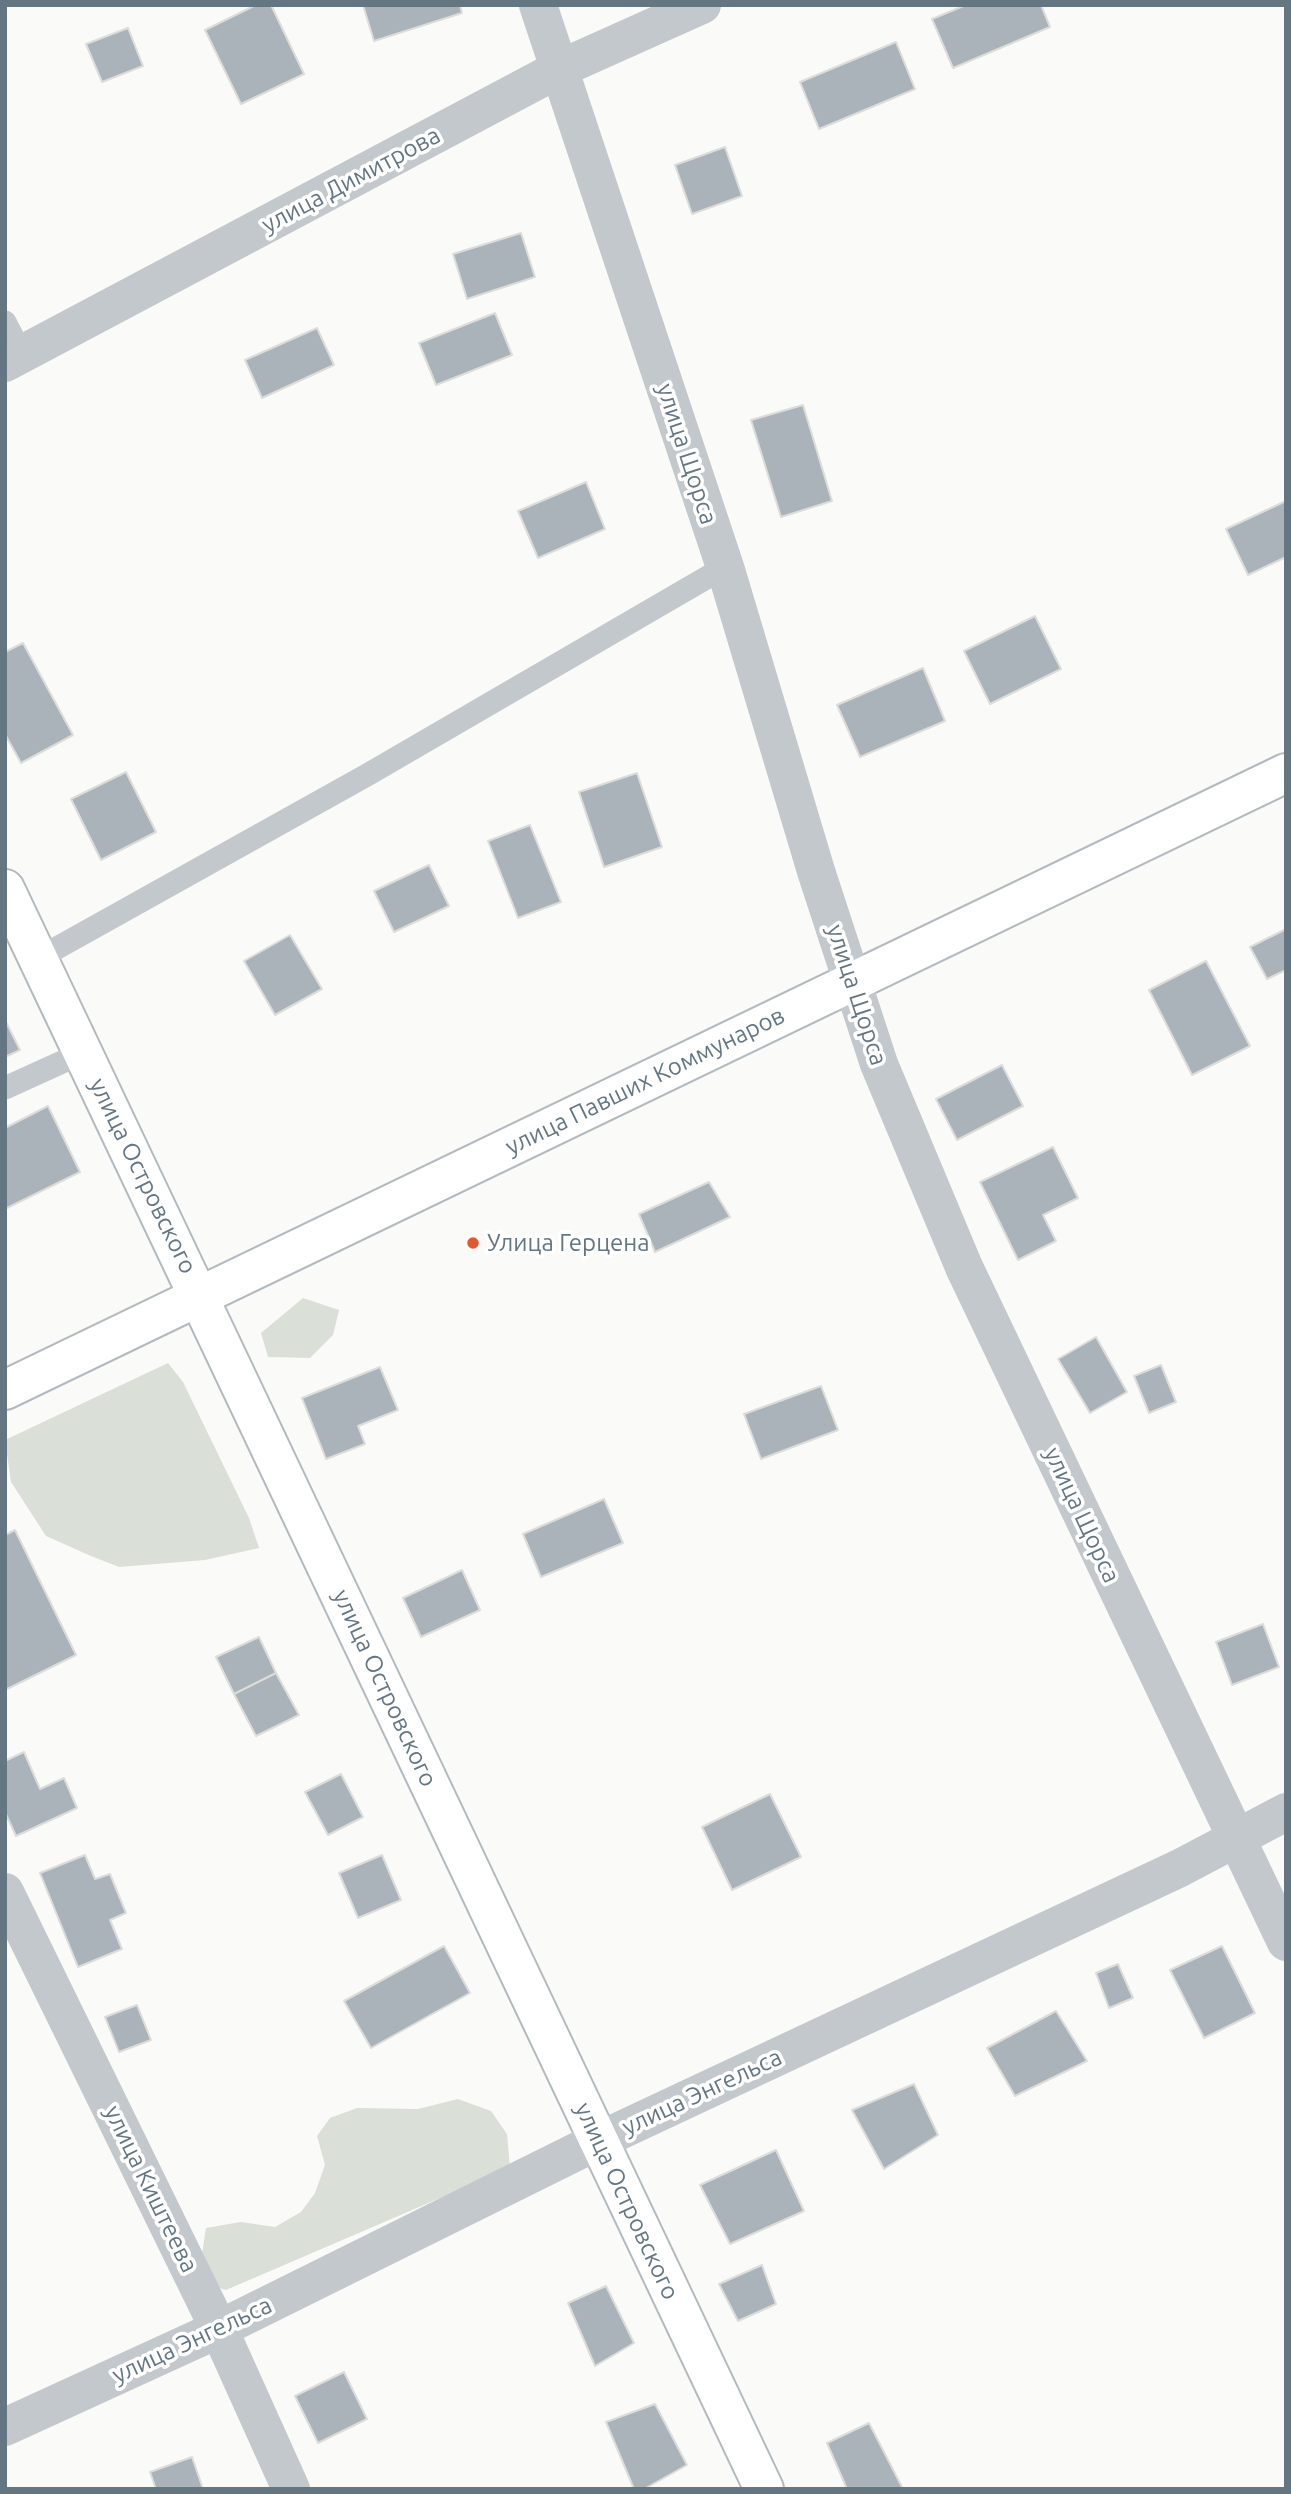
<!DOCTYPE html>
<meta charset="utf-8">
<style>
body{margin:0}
#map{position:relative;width:1291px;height:2494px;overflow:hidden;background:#fafaf8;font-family:Ubuntu,sans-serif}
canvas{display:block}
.frame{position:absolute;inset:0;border:7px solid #657683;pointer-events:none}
</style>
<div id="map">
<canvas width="1291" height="2494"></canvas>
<div class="frame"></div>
</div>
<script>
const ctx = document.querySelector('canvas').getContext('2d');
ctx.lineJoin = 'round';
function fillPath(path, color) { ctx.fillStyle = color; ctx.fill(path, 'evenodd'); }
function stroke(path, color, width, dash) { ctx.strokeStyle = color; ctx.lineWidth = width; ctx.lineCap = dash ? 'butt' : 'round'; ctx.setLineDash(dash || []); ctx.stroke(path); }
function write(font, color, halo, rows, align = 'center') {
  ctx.font = font + ' Ubuntu,sans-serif'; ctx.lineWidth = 7; ctx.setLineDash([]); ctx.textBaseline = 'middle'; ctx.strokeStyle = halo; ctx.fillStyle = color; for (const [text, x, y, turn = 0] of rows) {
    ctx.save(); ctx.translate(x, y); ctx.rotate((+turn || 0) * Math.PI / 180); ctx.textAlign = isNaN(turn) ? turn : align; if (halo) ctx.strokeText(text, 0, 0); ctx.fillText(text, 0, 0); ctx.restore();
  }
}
fillPath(new Path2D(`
 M303,1298L339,1310L333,1335L310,1358L268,1357L261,1333Z
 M168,1363L183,1382L249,1518L259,1548L205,1560L119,1567L91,1556L46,1536L11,1482L5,1440Z
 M458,2099L491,2111L507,2134L510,2168L226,2290L207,2284L200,2267L206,2228L241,2222L275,2227L301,2212L315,2193L325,2165L317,2136L330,2118L357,2108L418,2109Z`), '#dadfd7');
const building = new Path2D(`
 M256,5H271L304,74L241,104L205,30Z
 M363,5H460L462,13L374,41Z
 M966,5H1041L1050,27L953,68L932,19Z
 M128,28L143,66L102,82L86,44Z
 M896,42L915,89L819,129L800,82Z
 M725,147L742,196L692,214L675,165Z
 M521,233L535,277L467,299L453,254Z
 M495,313L512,355L436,385L419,343Z
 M317,328L334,365L262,398L245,360Z
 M803,405L832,501L781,517L751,420Z
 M586,482L605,529L538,558L518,511Z
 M1286,501V557L1248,575L1226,529Z
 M1035,616L1061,669L990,704L964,651Z
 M23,643L73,735L21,763L5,734V652Z
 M923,668L945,721L860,757L837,705Z
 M126,772L156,832L101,860L71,799Z
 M637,773L662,847L604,867L579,792Z
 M530,825L561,902L518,918L488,841Z
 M429,865L449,906L394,932L374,891Z
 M1286,929V970L1267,979L1250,947Z
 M290,935L322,989L275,1015L244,961Z
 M1206,961L1250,1046L1192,1075L1149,990Z
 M5,1020L20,1050L5,1057Z
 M1002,1065L1023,1106L957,1140L936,1099Z
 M48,1106L80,1172L5,1209V1128Z
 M1053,1147L1078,1198L1043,1215L1056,1241L1018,1260L980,1182Z
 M709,1182L730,1217L655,1252L639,1214Z
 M1096,1337L1127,1392L1090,1413L1058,1359Z
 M1161,1365L1176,1402L1149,1413L1134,1376Z
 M380,1367L398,1410L358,1426L365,1444L326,1459L302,1398Z
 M821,1386L838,1430L761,1459L744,1414Z
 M604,1499L623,1543L541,1577L523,1534Z
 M15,1530L76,1655L5,1690V1535Z
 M462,1570L480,1610L421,1637L403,1598Z
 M1263,1624L1279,1667L1232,1685L1216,1642Z
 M259,1637L276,1673L234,1694L216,1657Z
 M276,1673L299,1715L256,1736L234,1694Z
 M24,1752L40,1789L64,1778L77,1808L16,1836L5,1812V1761Z
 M341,1774L363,1817L328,1835L305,1792Z
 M770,1794L801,1857L732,1890L702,1827Z
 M85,1855L95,1879L110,1874L126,1913L110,1920L122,1949L78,1967L40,1873Z
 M382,1855L401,1900L358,1918L339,1873Z
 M444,1946L470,1993L371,2048L344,2001Z
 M1222,1946L1255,2013L1204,2038L1170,1970Z
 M1118,1964L1133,1998L1109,2008L1096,1973Z
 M137,2005L151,2040L119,2052L105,2017Z
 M1056,2011L1087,2061L1015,2096L987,2048Z
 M914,2084L938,2135L884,2169L852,2110Z
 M776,2150L804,2211L730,2244L700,2185Z
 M762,2265L776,2304L738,2321L719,2284Z
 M606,2286L634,2343L595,2366L568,2303Z
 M344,2372L367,2419L318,2443L295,2396Z
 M655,2404L687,2465L644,2489H634L606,2422Z
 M869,2423L903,2489H847L827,2443Z
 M192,2457L203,2489H156L150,2472Z`);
fillPath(building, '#aab3b9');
stroke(building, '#dcdcda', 2);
const secondary = new Path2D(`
 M5,889C262,1420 509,1956 764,2489
 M5,1390L1286,773`);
stroke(secondary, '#b3babf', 42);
stroke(new Path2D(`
 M5,322L22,355
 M39,958L367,775L725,567
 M5,1088L82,1053`), '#c3c8cc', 23);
stroke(new Path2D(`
 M538,5L725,567L816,871L879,1064L964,1267L1286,1942
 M5,363L559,69L702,5
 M5,1892L219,2329L291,2489
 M5,2427L219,2329L598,2141L1180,1868L1286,1812`), '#c3c8cc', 38);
stroke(secondary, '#fff', 38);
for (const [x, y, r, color] of [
 [473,1243,7,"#e4572e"]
]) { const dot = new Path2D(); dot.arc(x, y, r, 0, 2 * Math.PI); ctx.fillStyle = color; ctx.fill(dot); stroke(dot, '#fff', 2.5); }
write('24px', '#657683', '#fff', [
 ["улица Димитрова",351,180,-28],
 ["улица Щорса",687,454,72],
 ["улица Щорса",857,995,72],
 ["улица Павших Коммунаров",645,1081,-26],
 ["улица Островского",143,1176,64],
 ["улица Щорса",1082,1515,65],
 ["улица Островского",385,1688,65],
 ["улица Энгельса",702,2092,-25],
 ["улица Киштеева",151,2189,64],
 ["улица Островского",627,2201,65],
 ["улица Энгельса",192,2340,-25]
]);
write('24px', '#657683', '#fff', [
 ["Улица Герцена",487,1243]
], 'left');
</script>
